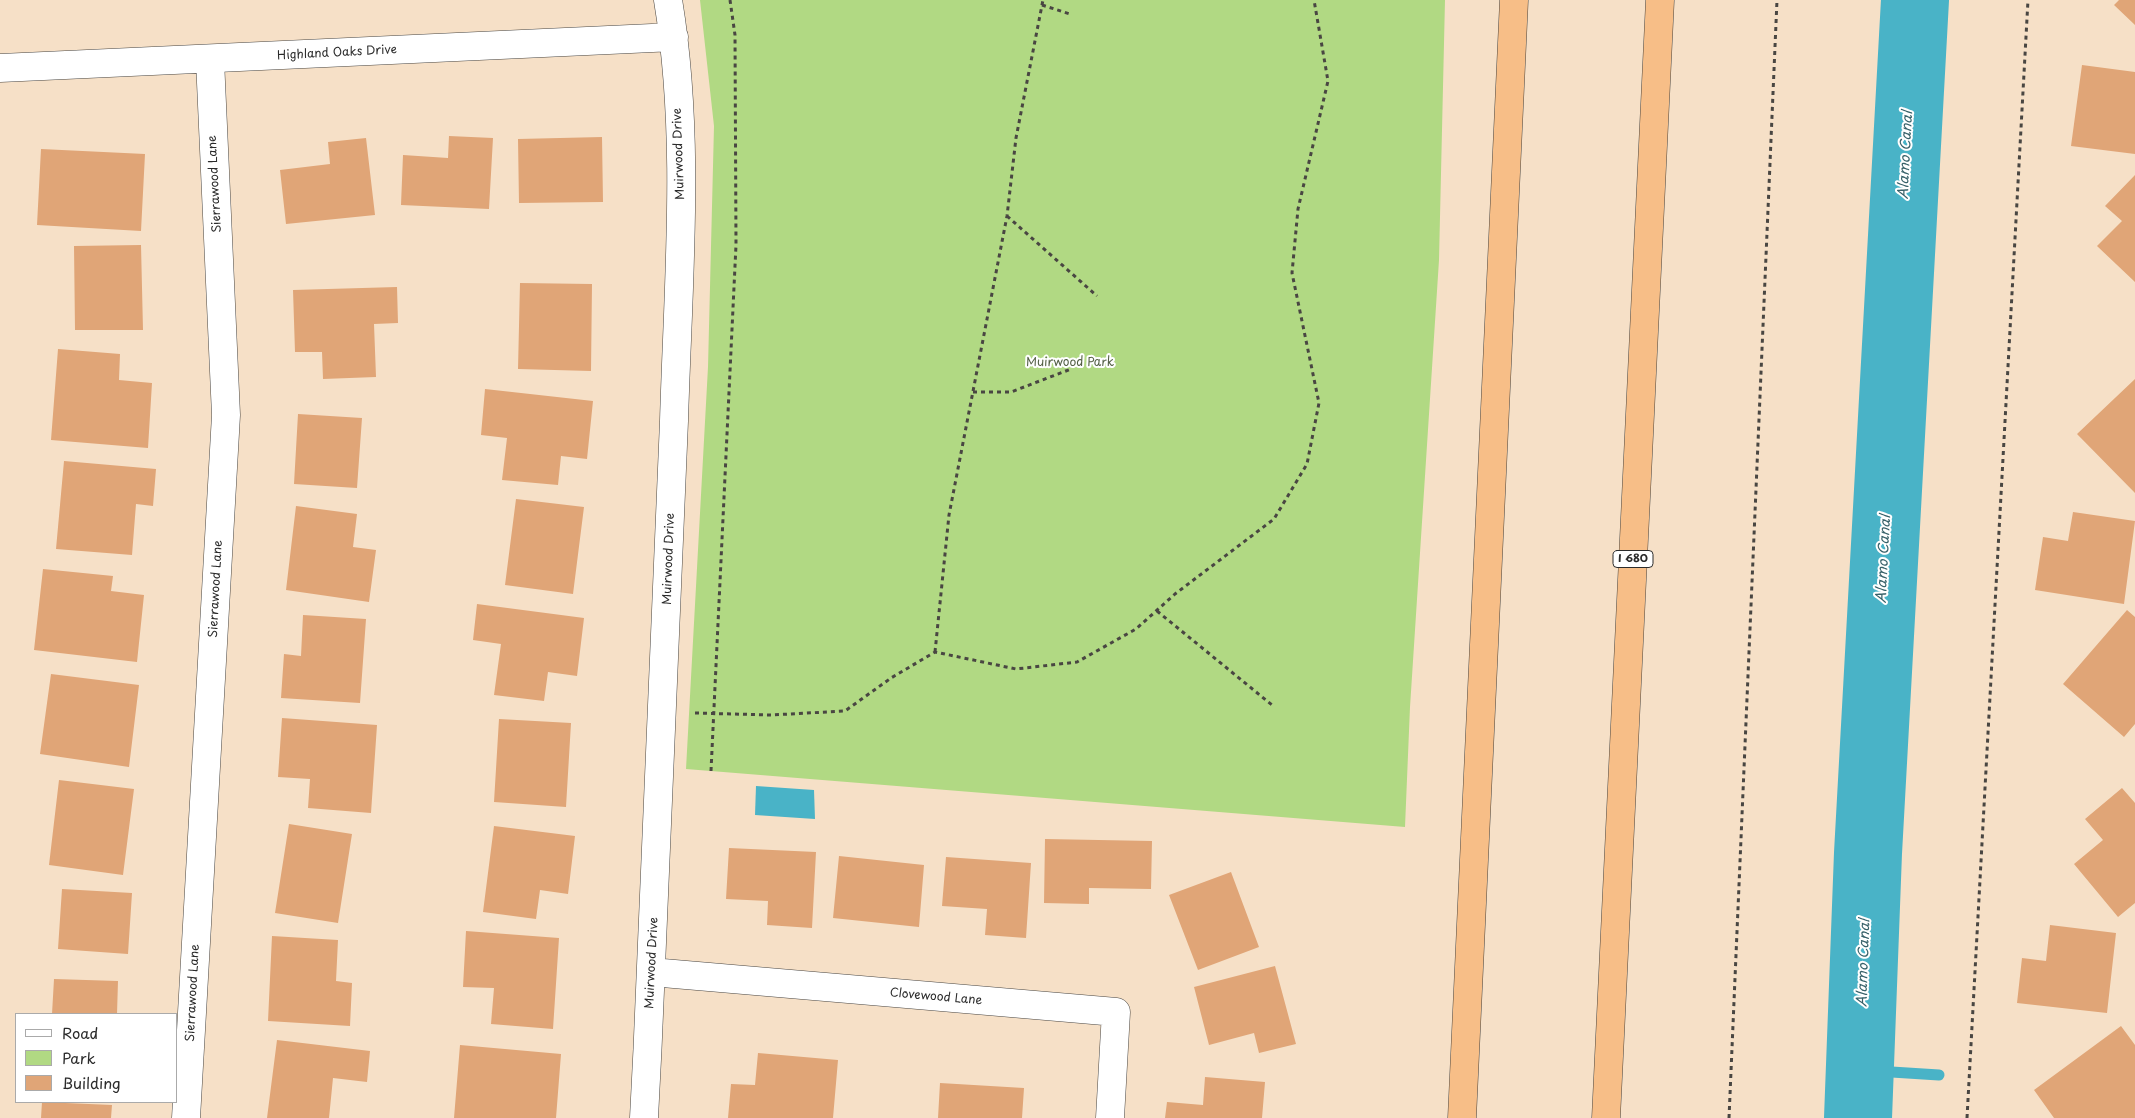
<!DOCTYPE html>
<style>
body{margin:0}
#map{position:relative;width:2135px;height:1118px;overflow:hidden;background:#f6e0c7;font-family:"Playpen Sans",sans-serif}
canvas{display:block}
.legend{position:absolute;left:15px;top:1013px;width:162px;height:90px;box-sizing:border-box;background:#fff;border:1px solid #aaa;margin:0;padding:6px 9px;list-style:none;font-size:15px;color:#2b2b2b}
.legend li{display:flex;align-items:center;gap:10px;height:25px}
.legend b{width:25px;border:1px solid #aaa}
</style>
<div id="map">
<canvas width="2135" height="1118"></canvas>
<ul class="legend">
<li><b style="height:6px;background:#fff"></b>Road</li>
<li><b style="height:14px;background:#b1d983"></b>Park</li>
<li><b style="height:14px;background:#e0a577"></b>Building</li>
</ul>
</div>
<script>
const ctx = document.querySelector('canvas').getContext('2d');
ctx.lineJoin = 'round';
function fillPath(path, color) { ctx.fillStyle = color; ctx.fill(path, 'evenodd'); }
function stroke(path, color, width, dash) { ctx.strokeStyle = color; ctx.lineWidth = width; ctx.lineCap = dash ? 'butt' : 'round'; ctx.setLineDash(dash || []); ctx.stroke(path); }
function write(font, color, halo, rows, align = 'center') {
  ctx.font = font + ' "Playpen Sans",sans-serif'; ctx.lineWidth = 4; ctx.setLineDash([]); ctx.textBaseline = 'middle'; ctx.strokeStyle = halo; ctx.fillStyle = color; for (const [text, x, y, turn = 0] of rows) {
    ctx.save(); ctx.translate(x, y); ctx.rotate((+turn || 0) * Math.PI / 180); ctx.textAlign = isNaN(turn) ? turn : align; if (halo) ctx.strokeText(text, 0, 0); ctx.fillText(text, 0, 0); ctx.restore();
  }
}
fillPath(new Path2D(`
 M700,0H1445L1439,260L1410,707L1405,827L686,769L708,367L714,126Z`), '#b1d983');
fillPath(new Path2D(`
 M756,786L814,790L815,819L755,815Z`), '#49b3c7');
stroke(new Path2D(`
 M1860,1070L1939,1075`), '#49b3c7', 11);
stroke(new Path2D(`
 M1858,1118L1868,853L1915,0`), '#49b3c7', 68);
fillPath(new Path2D(`
 M2119,0H2135V25L2114,5Z
 M2082,65L2135,72V154L2071,146Z
 M449,136L493,138L489,209L401,205L403,155L448,158Z
 M602,137L603,202L519,203L518,139Z
 M366,138L375,215L286,224L280,170L330,164L328,142Z
 M41,149L145,154L141,231L37,225Z
 M2135,175V282L2097,246L2122,221L2105,206Z
 M141,245L143,330H75L74,246Z
 M520,283L592,284L591,371L518,369Z
 M397,287L398,323L374,324L376,377L323,379L322,352H295L293,290Z
 M58,349L120,354L119,380L152,383L148,448L51,440Z
 M2135,379V493L2077,434Z
 M485,389L593,401L587,459L561,456L558,485L502,480L507,438L481,435Z
 M298,414L362,418L357,488L294,484Z
 M64,461L156,469L153,506L136,504L132,555L56,549Z
 M516,499L584,507L573,594L505,585Z
 M296,506L357,514L353,547L376,550L369,602L286,590Z
 M2073,512L2135,521L2124,604L2035,590L2043,537L2068,541Z
 M43,569L113,576L111,591L144,595L137,662L34,650Z
 M477,604L584,618L577,676L548,672L544,701L494,695L501,644L473,640Z
 M2127,610L2135,617V724L2124,737L2063,684Z
 M303,615L366,619L360,703L281,698L284,654L301,656Z
 M51,674L139,685L129,767L40,754Z
 M282,718L377,725L371,813L308,808L310,779L278,777Z
 M499,719L571,723L566,807L494,802Z
 M59,780L134,789L123,875L49,865Z
 M2122,788L2135,803V903L2118,917L2074,864L2103,840L2085,819Z
 M289,824L352,834L338,923L275,913Z
 M494,826L575,836L568,894L540,890L536,919L483,912Z
 M1045,839L1152,841L1151,889L1089,888V904L1044,903Z
 M729,848L816,852L812,928L767,925L768,901L726,899Z
 M839,856L924,865L919,927L833,918Z
 M946,857L1031,863L1026,938L985,935L987,909L942,906Z
 M1231,872L1259,947L1198,970L1169,895Z
 M62,889L132,893L128,954L58,949Z
 M2050,925L2116,933L2107,1013L2017,1003L2022,958L2046,961Z
 M466,931L559,938L553,1029L491,1024L494,988L463,987Z
 M272,936L338,940L336,981L352,983L350,1026L268,1021Z
 M1275,966L1296,1044L1259,1053L1254,1033L1209,1045L1194,987Z
 M54,979L118,981L117,1014H52Z
 M2121,1026L2135,1045V1118H2054L2034,1090Z
 M277,1040L370,1051L367,1082L333,1078L329,1118H267Z
 M460,1045L561,1054L556,1118H454Z
 M758,1053L838,1060L833,1118H728L731,1084L755,1085Z
 M1205,1077L1265,1082L1262,1118H1165L1167,1102L1203,1105Z
 M940,1083L1024,1088L1022,1118H938Z
 M42,1102L112,1105L111,1118H41Z`), '#e0a577');
const minor = new Path2D(`
 M0,68L674,37
 M651,972L1116,1012L1110,1118
 M186,1118L226,415L210,60
 M644,1118C656,886 666,654 674,421C678,282 691,138 668,0`);
const highway = new Path2D(`
 M1462,1118L1514,0
 M1606,1118L1660,0`);
stroke(minor, '#494642', 29);
stroke(highway, '#494642', 29);
stroke(new Path2D(`
 M1042,5L1070,14
 M1007,216L1097,296
 M973,392H1011L1071,369
 M1157,611L1272,705
 M935,652L949,515L1007,216L1016,138L1043,0
 M695,713L771,715L845,711L891,678L935,652L1016,669L1077,662L1136,629L1175,594L1274,519L1307,464L1319,403L1292,273L1298,209L1328,81L1314,0
 M711,771L736,245L735,35L730,0
 M1729,1118L1777,0
 M1967,1118L2028,0`), '#494642', 3, [4, 4]);
stroke(minor, '#fff', 28);
stroke(highway, '#f7be87', 28);
for (const [x, y, w] of [
 [1633,559,40]
]) { const box = new Path2D(); box.roundRect(x - w / 2, y - 8.5, w, 17, 4); ctx.fillStyle = '#fff'; ctx.fill(box); stroke(box, '#2b2b2b', 1); }
write('bold 11px', '#2b2b2b', null, [
 ["I 680",1633,559]
]);
write('12px', '#2b2b2b', '#fff', [
 ["Highland Oaks Drive",337,53,-3],
 ["Muirwood Drive",679,154,-92],
 ["Sierrawood Lane",215,184,-93],
 ["Muirwood Drive",669,559,-88],
 ["Sierrawood Lane",216,589,-87],
 ["Muirwood Drive",652,963,-87],
 ["Sierrawood Lane",193,993,-87],
 ["Clovewood Lane",936,997,5]
]);
write('12px', '#535f45', '#fff', [
 ["Muirwood Park",1070,363]
]);
write('italic 14px', '#376169', '#fff', [
 ["Alamo Canal",1906,155,-87],
 ["Alamo Canal",1884,559,-87],
 ["Alamo Canal",1864,963,-88]
]);
</script>
